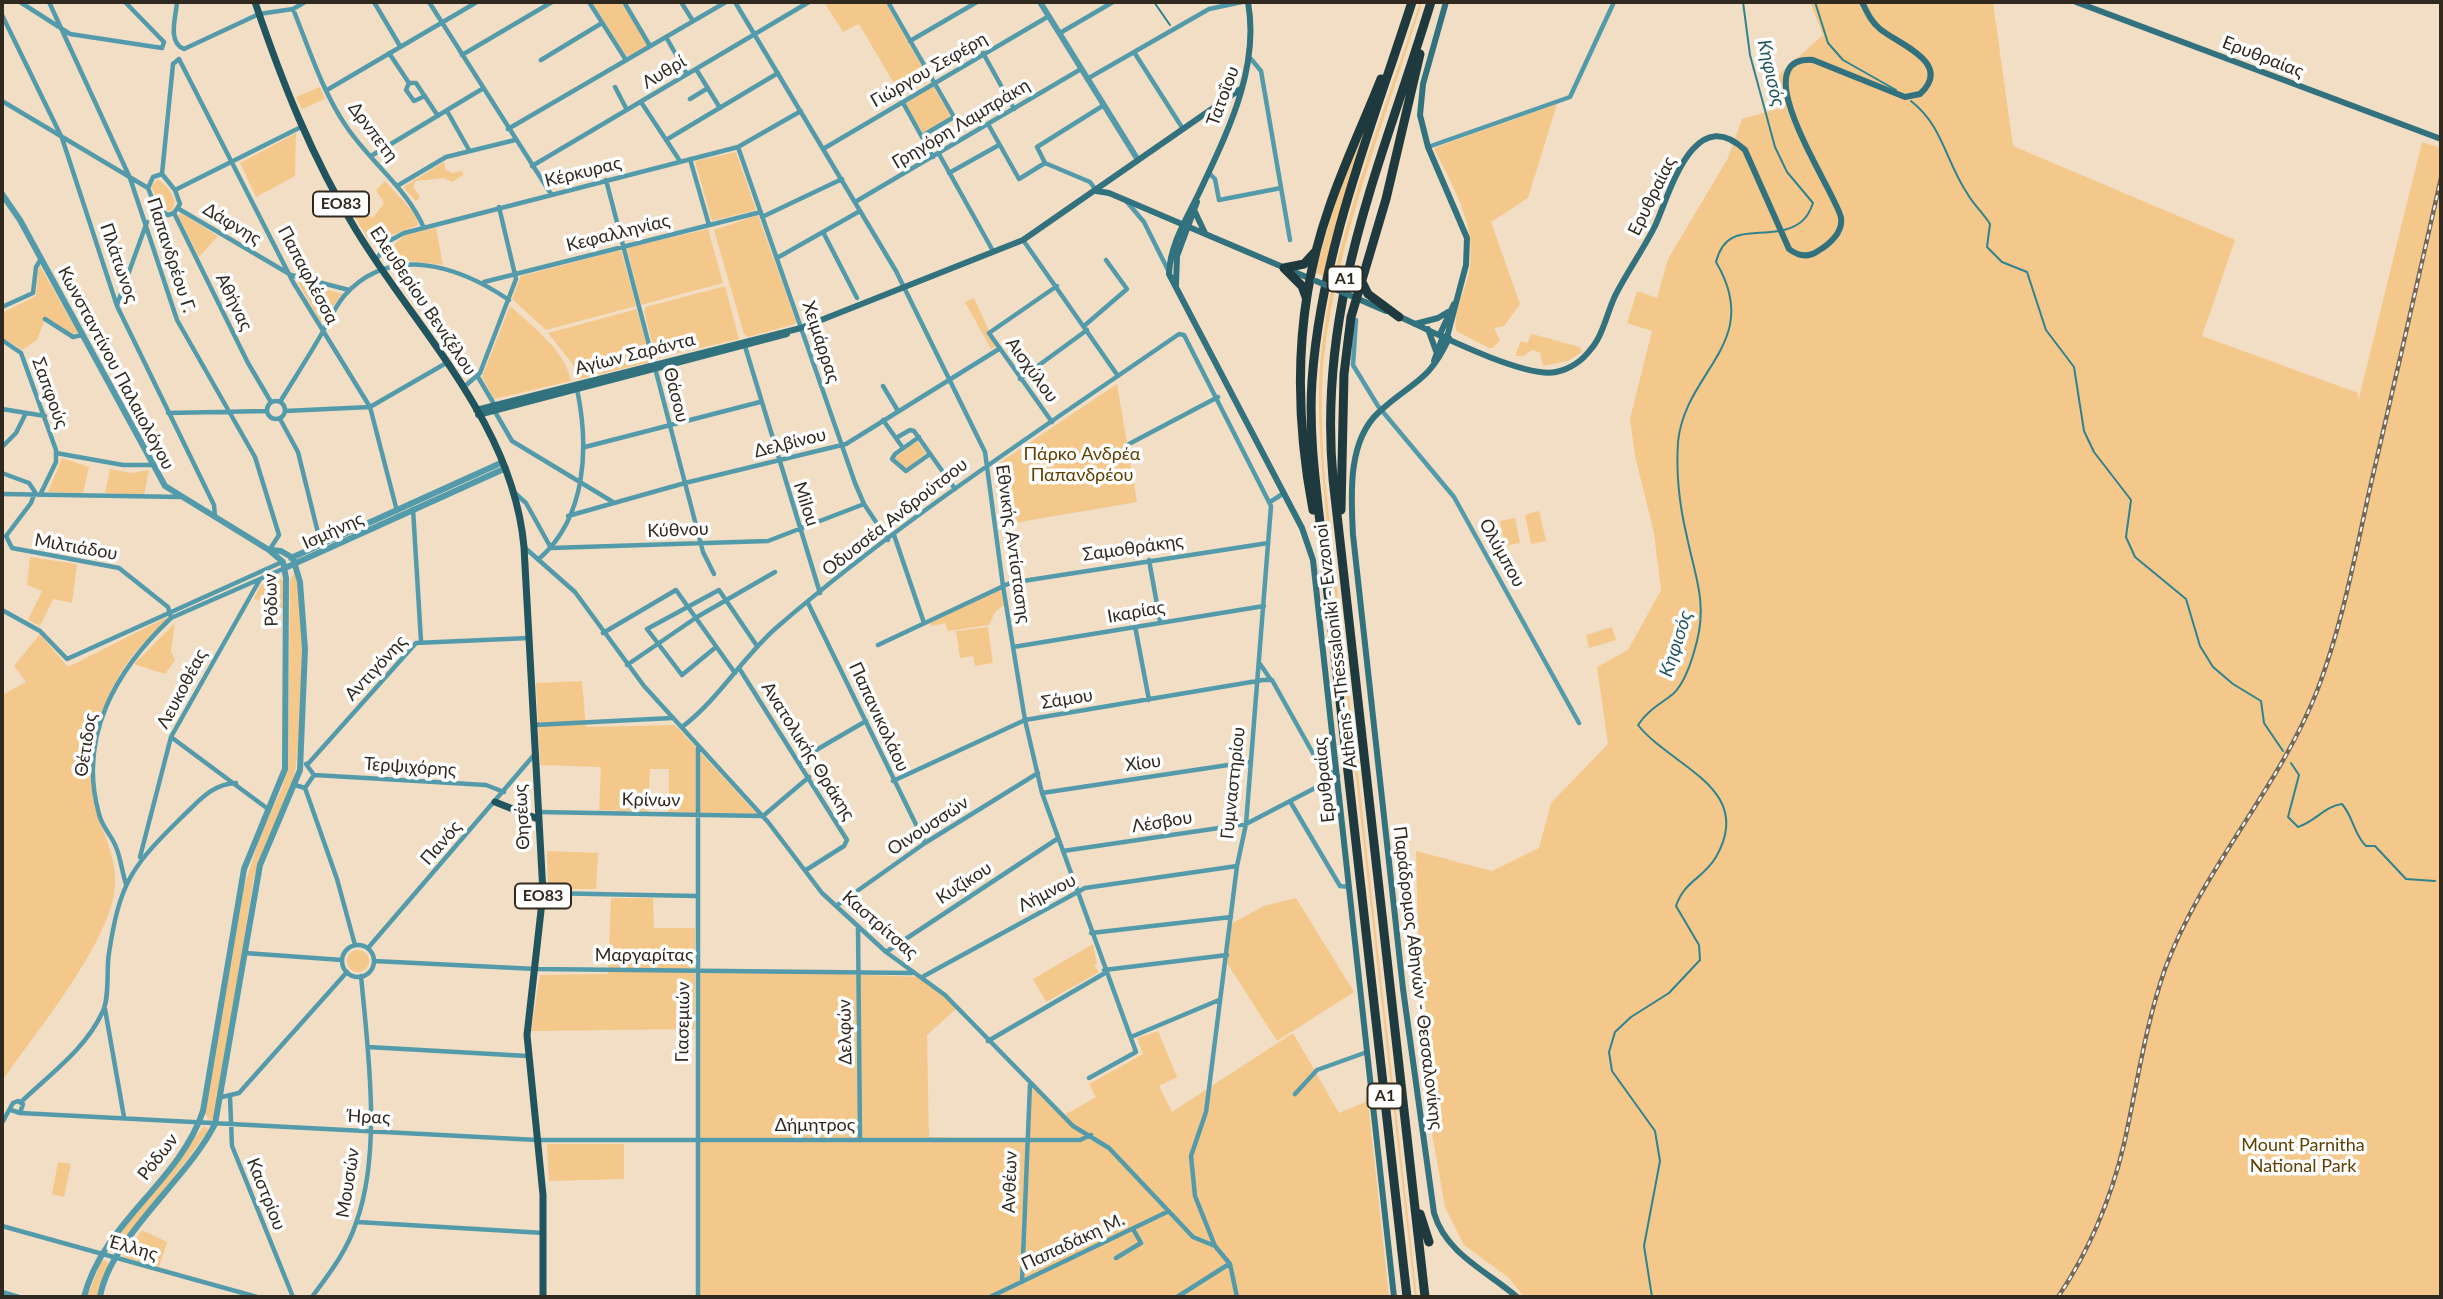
<!DOCTYPE html>
<meta charset="utf-8">
<style>
body{margin:0}
#map{position:relative;width:2443px;height:1299px;overflow:hidden;background:#f1dec5;font-family:Lato,sans-serif}
canvas{display:block}
.frame{position:absolute;inset:0;border:4px solid #30291f;pointer-events:none}
</style>
<div id="map">
<canvas width="2443" height="1299"></canvas>
<div class="frame"></div>
</div>
<script>
const ctx = document.querySelector('canvas').getContext('2d');
ctx.lineJoin = 'round';
function fillPath(path, color) { ctx.fillStyle = color; ctx.fill(path, 'evenodd'); }
function stroke(path, color, width, dash) { ctx.strokeStyle = color; ctx.lineWidth = width; ctx.lineCap = dash ? 'butt' : 'round'; ctx.setLineDash(dash || []); ctx.stroke(path); }
function write(font, color, halo, rows, align = 'center') {
  ctx.font = font + ' Lato,sans-serif'; ctx.lineWidth = 7; ctx.setLineDash([]); ctx.textBaseline = 'middle'; ctx.strokeStyle = halo; ctx.fillStyle = color; for (const [text, x, y, turn = 0] of rows) {
    ctx.save(); ctx.translate(x, y); ctx.rotate((+turn || 0) * Math.PI / 180); ctx.textAlign = isNaN(turn) ? turn : align; if (halo) ctx.strokeText(text, 0, 0); ctx.fillText(text, 0, 0); ctx.restore();
  }
}
fillPath(new Path2D(`
 M592,2H621L648,45L628,56L625,54Z
 M824,2H885L930,80L902,97L859,24L843,32Z
 M1420,2H1422C1386,118 1338,235 1324,357C1320,398 1322,439 1325,480L1417,1297H1415L1326,514C1322,471 1318,429 1319,386C1324,259 1381,123 1420,2Z
 M1810,2H1993L2013,146L2235,240L2202,336L2358,393V402L2422,142L2441,148V1297H1524L1509,1278L1464,1245L1445,1207L1422,1077L1416,851L1492,871L1539,848L1551,803L1608,744L1597,667L1628,650L1661,590L1654,533L1635,456L1630,419L1652,331L1627,323L1637,291L1657,298L1668,259L1728,158L1742,119L1777,109L1774,79L1823,35Z
 M933,86L951,117L923,134L905,103Z
 M320,87L325,99L302,109L296,97Z
 M1557,104L1528,198L1491,222L1520,304L1504,326L1494,328L1500,340L1493,348H1489L1456,331C1453,311 1465,292 1469,272C1478,226 1453,188 1434,148Z
 M1375,105L1324,276L1315,273L1336,200Z
 M296,133L295,176L256,197L240,163Z
 M736,152L756,210L712,221L695,161Z
 M444,162L446,170L452,173L462,171L463,175L452,182L444,178L416,181L413,187L420,197L416,201L403,187Z
 M158,179L169,189L175,201L172,211L162,210L151,186Z
 M385,181L417,216L418,225L392,235L386,242L367,237L343,198L348,195L362,213L373,218L384,203L376,190Z
 M181,213L218,236L199,257L178,216Z
 M758,215L796,321L795,324L748,337L744,334L714,230Z
 M436,228L443,265L393,259L386,252L405,235Z
 M708,229L723,283L641,305L627,248Z
 M621,250L636,306L546,330L512,299L521,276Z
 M39,264L78,333L72,334L46,317L37,340L22,350L2,337V313L36,296Z
 M297,281L342,294L321,323Z
 M725,286L739,339L656,358L644,311L646,307Z
 M974,298L996,346L991,349L965,302Z
 M510,306C531,325 566,351 571,381L494,399L482,377Z
 M637,309L651,362L579,379L571,362L548,333Z
 M1532,334L1580,347L1582,352L1568,361L1543,366L1540,353L1532,350L1523,356H1515L1521,341L1527,343Z
 M1117,384L1137,502L1002,525L993,467Z
 M917,441L926,453L906,469L895,458Z
 M62,458L89,467L83,493L48,492Z
 M110,469L131,473L149,470L144,495L105,493Z
 M1539,511L1546,541L1531,544L1525,515Z
 M1515,518L1520,543L1505,546L1500,521Z
 M30,557L77,564L72,603L53,599L40,626L28,620L42,591L27,585Z
 M295,572C307,598 302,751 293,781C281,816 262,847 253,882L220,1092L214,1118L210,1121L205,1113L243,890L261,833L282,788L288,766L290,580Z
 M276,576L285,582V609L254,599L260,586Z
 M1000,586L1004,605L995,612L989,625L948,631L945,623L931,626L930,621Z
 M167,617L168,620C121,658 96,706 93,766C93,776 91,788 93,798C99,828 117,853 115,885C112,941 35,1033 2,1081V695L26,682L14,666L40,634L68,667Z
 M175,623L171,651L175,660L165,674L134,664Z
 M988,627L993,663L975,666L973,656L960,658L956,631Z
 M1612,627L1616,640L1589,648L1586,635Z
 M582,681L586,727L675,725L757,814L668,812L669,769H650L648,812L599,810L601,767L540,765L536,683Z
 M547,851L598,853L596,889H548Z
 M611,898H653L654,928H695V1029L531,1031L540,975L608,974Z
 M1296,898L1354,992L1277,1041L1225,960L1229,925L1264,906Z
 M1093,944L1097,964L1094,965L1099,972L1046,1002L1033,979Z
 M347 961a11 11 0 1 1 22 0a11 11 0 1 1-22 0Z
 M698,969L923,977L957,1008L927,1035L929,1137L1026,1139L1030,1083L1063,1116L1096,1097L1089,1084L1143,1054L1137,1038L1158,1031L1177,1077L1159,1086L1172,1112L1293,1033L1339,1113L1368,1101L1389,1297H699Z
 M204,1126L209,1130L117,1252H109L112,1242Z
 M547,1144H624V1179L549,1181Z
 M58,1162L71,1164L64,1197L52,1194Z
 M142,1230L167,1242L159,1267L123,1257Z
 M102,1259L109,1263L97,1297H87Z`), '#f4c88b');
stroke(new Path2D(`
 M1154,2L1170,25
 M1743,2L1750,55L1775,147L1787,172L1813,203C1808,218 1800,226 1784,230
 M1815,2L1828,43L1843,60L1896,90
 M1911,101C1943,126 1945,160 1967,193C1973,204 1983,213 1990,224L1987,247L2002,262L2027,272L2046,330L2074,367L2084,431L2094,452L2131,500L2126,537L2135,557L2186,599L2200,646L2213,667L2233,684L2261,701L2264,723L2283,751
 M2291,763L2299,775L2288,817L2298,827C2316,821 2325,806 2342,804C2354,818 2353,833 2366,846H2375L2406,879L2435,881
 M1652,1297L1644,1246L1660,1161L1655,1131L1612,1071L1609,1052L1615,1032L1631,1017L1669,993L1700,960L1699,945L1676,906C1685,880 1703,879 1716,857C1756,788 1671,767 1638,725C1648,710 1659,705 1673,694C1685,683 1693,657 1697,641C1707,602 1695,576 1687,537C1680,508 1676,472 1678,442C1685,370 1764,343 1716,262C1725,226 1751,236 1779,231`), '#2e838f', 2);
stroke(new Path2D(`
 M20,2L70,34L162,48L164,42L125,2
 M49,2L130,178L177,320L255,457L279,535L270,549
 M177,2C176,17 167,42 184,49L259,14L293,9L305,2
 M374,2L400,46
 M429,2L551,194
 M589,2L626,60
 M624,2L650,46
 M681,2L693,21
 M735,2L896,271L985,452L1003,586L1025,720L1042,793L1136,1052L1089,1078
 M888,2L954,117L922,136
 M293,9C309,48 322,91 346,126C370,162 407,188 424,228
 M2,15L62,138L117,306L214,505L215,517
 M1060,33L1113,2
 M666,37L687,74
 M910,41L977,2
 M1134,52L1183,129
 M389,53L409,83H416L438,116
 M983,53L1014,109
 M462,55L552,2
 M1251,59L1261,71L1290,240
 M541,60L602,23
 M696,69L720,108
 M1087,79L1209,9L1242,2
 M409,83L406,90L414,101L425,96
 M615,87L627,110
 M327,90L477,2
 M690,99L708,88
 M2,101L148,188
 M902,101L933,157
 M641,102L680,161
 M447,111L469,150
 M988,124L1019,179L1045,163
 M508,129L726,2
 M666,140L778,73
 M738,147L855,483L864,504L888,540
 M1428,147L1570,97L1614,2
 M823,149L1049,16
 M939,154L993,251
 M371,156L482,89
 M690,159L709,225
 M1045,163L1037,147L1104,105
 M1045,163L1090,182L1096,190
 M532,166L809,2
 M949,173L999,145
 M1209,173L1215,179L1219,200L1281,188
 M162,174L173,64L179,59L293,282L370,407L397,511
 M162,174L175,190L180,204L174,213L168,215L156,208L148,188L153,177Z
 M606,180L703,552L714,574
 M397,186L446,157L515,140
 M175,190L301,127
 M855,202L1081,69
 M1127,202L1144,222L1169,272
 M179,209L291,275L349,290
 M174,213L248,363L271,402
 M762,217L842,179
 M823,232L857,298
 M1023,240L1118,376
 M382,251L395,265
 M777,258L860,211
 M376,260L389,241L404,233L738,147L801,111
 M484,282L761,212
 M117,305L147,222
 M2,307L33,293L36,267L41,259
 M45,319L73,337L82,335
 M1356,320L1353,365L1378,406L1454,497L1579,723
 M1084,326L1127,289L1106,260
 M2,340L21,353L56,450V462L40,495
 M744,343L820,593
 M478,377L494,404
 M1020,379L1087,330
 M883,386L898,411
 M464,387L480,373L516,279L499,207
 M267 410a9 9 0 1 1 18 0a9 9 0 1 1-18 0Z
 M280,402C294,379 309,356 322,333C329,320 335,307 344,296C391,243 459,266 509,300
 M2,409L45,416
 M494,410L512,441L613,502
 M285,411L370,407L448,362
 M168,413L267,411
 M280,419L298,452L321,545
 M883,420L903,448
 M1052,422L989,333L1057,286
 M919,437L895,454L892,459L906,471L930,454
 M896,438L910,430L914,431L955,489
 M1129,444L1218,397
 M2,447L16,433L26,413
 M585,447L760,402
 M56,453L123,465H152
 M2,473L29,483L35,492L31,503L6,536L12,548L119,568L168,607L171,618C117,669 77,736 99,814C102,827 112,836 116,847C121,859 122,872 126,884
 M2,494L180,497
 M516,494L526,503L551,548L768,541L864,504
 M1270,502L1284,493
 M413,509L421,641
 M568,516L685,483L846,444L999,349
 M894,535L924,623
 M524,547L575,592L644,686L768,822L822,893L886,952L945,995L1073,1126L1109,1148L1193,1237L1215,1246L1230,1264L1237,1297
 M540,558C587,516 589,446 577,389
 M1149,560L1160,621
 M808,603L925,843
 M2,610L40,631L67,659L282,562
 M171,618L285,568
 M1135,626L1149,700
 M603,633L676,590L735,673
 M878,645L1010,583L1268,543
 M716,647L682,675L647,629L719,590L757,646
 M1013,647L1264,606
 M1260,664L1271,680
 M627,665L697,617L775,572
 M739,668L847,840L844,846L806,870
 M534,725L672,718
 M682,727C718,700 742,658 776,628C902,519 1043,428 1179,334L1184,335L1271,506L1246,824L1237,866L1206,1112L1191,1156L1195,1196L1215,1246
 M171,737L268,809
 M799,760L866,721
 M307,765L416,643L529,638
 M314,775L486,785L504,792
 M893,781L1025,720L1263,680H1272L1315,757L1325,768L1338,776L1246,824L1063,851
 M295,785L305,788L337,879L355,945
 M305,788L314,775L306,764
 M1042,793L1248,762
 M1291,803L1340,886L1349,887
 M538,812L762,816
 M763,816L809,777
 M140,857L171,737L259,581
 M543,893L696,896
 M836,906L925,843L1038,773
 M858,926L860,1138
 M1091,933L1231,917
 M342 961a16 16 0 1 1 32 0a16 16 0 1 1-32 0Z
 M368,948L534,755
 M886,952L1057,839
 M245,953L342,960
 M374,961L536,969L912,973
 M1104,970L1227,955
 M924,976L1085,888L1237,866
 M105,1009L124,1117
 M1131,1037L1219,1000
 M988,1041L1105,973
 M368,1047L527,1056
 M1295,1094L1317,1070L1367,1052
 M222,1097L239,1093L347,972
 M230,1097L232,1146L293,1297
 M21,1102C50,1074 86,1049 103,1011C110,995 106,970 109,953C120,881 132,866 183,816C199,801 212,784 236,783
 M20,1113L537,1140H1080L1091,1135
 M2,1123L13,1103L18,1101L23,1104L20,1113L11,1110
 M357,1222L544,1233
 M2,1226L257,1297
 M1116,1258L1141,1243L1133,1229
 M1022,1282L1030,1084
 M2,1292L19,1297
 M312,1297C329,1274 347,1251 356,1223C382,1152 368,1051 361,976
 M698,1297V748
 M990,1297L1167,1212
 M1177,1297L1229,1264`), '#539baa', 4.5);
stroke(new Path2D(`
 M1040,2L1138,160
 M2,194L20,220L165,486L269,550L283,562L286,578L285,769L244,869L203,1111C179,1183 103,1222 84,1297
 M291,558L503,462
 M285,568L506,468
 M100,1297C110,1238 187,1180 215,1124L260,865L300,770L305,649L300,582L293,558L281,551L271,550`), '#539baa', 6);
stroke(new Path2D(`
 M1248,2C1260,69 1227,133 1199,193C1187,218 1170,244 1169,274L1302,528L1313,560L1394,1297
 M1446,2L1423,84L1420,115L1428,147L1467,238L1466,265L1447,337
 M2076,2L2441,139
 M1096,191L1109,193L1311,279
 M1195,212L1205,233
 M1176,285L1177,256L1197,202
 M1349,295L1386,311
 M1396,315C1429,330 1524,379 1556,372C1570,369 1582,361 1591,349C1603,335 1607,313 1615,296C1627,272 1643,250 1655,226C1669,196 1693,101 1745,150L1789,249C1798,256 1808,258 1818,251C1830,244 1843,232 1841,218C1839,197 1739,55 1813,60L1905,97L1920,94C1954,63 1898,44 1880,29C1871,22 1867,12 1862,2
 M1415,324L1438,318L1448,312
 M1428,329L1436,351
 M1440,334L1454,304
 M1449,338C1428,384 1412,381 1379,412C1347,441 1351,496 1353,535L1403,989L1434,1213C1446,1254 1487,1271 1517,1297
 M1434,361L1443,336
 M476,410L801,328L1023,240L1242,88
 M478,415L787,334`), '#31727e', 6);
stroke(new Path2D(`
 M255,2C282,82 312,158 356,230C418,332 513,423 524,547L543,893L527,1035L543,1195V1297
 M495,802L538,819`), '#20545e', 7);
stroke(new Path2D(`
 M1284,268L1302,286L1306,297
 M1284,268L1304,264L1315,252
 M1361,280L1368,294L1399,317
 M1313,510C1294,410 1295,305 1329,208C1344,164 1364,122 1381,79
 M1341,510L1344,374L1351,317L1386,199L1420,54
 M1420,1214L1429,1242
 M1407,1297L1319,514C1314,470 1309,426 1312,381C1321,251 1372,126 1412,2
 M1425,1297L1333,479C1317,302 1381,166 1431,2`), '#1f3a3f', 9);
const rail = new Path2D(`
 M2058,1297C2089,1251 2111,1199 2124,1144C2137,1086 2145,1026 2165,969C2202,869 2278,790 2317,691C2342,626 2355,556 2370,488C2394,385 2418,281 2441,178`);
stroke(rail, '#736859', 4.5);
stroke(rail, '#fff', 2, [5]);
stroke(new Path2D(`
 M1316,281L1349,295`), '#31727e', 6);
for (const [x, y, w] of [
 [341,204,56],
 [1345,279,35],
 [543,896,56],
 [1385,1096,35]
]) { const box = new Path2D(); box.roundRect(x - w / 2, y - 12.5, w, 25, 5); ctx.fillStyle = '#fff'; ctx.fill(box); stroke(box, '#30291f', 2); }
write('bold 16px', '#30291f', null, [
 ["ΕΟ83",341,204],
 ["Α1",1345,279],
 ["ΕΟ83",543,896],
 ["Α1",1385,1096]
]);
write('18px', '#30291f', '#fff', [
 ["Ερυθραίας",2263,57,21],
 ["Γιώργου Σεφέρη",929,70,-30],
 ["Λυθρί",664,72,-31],
 ["Τατοΐου",1223,96,-70],
 ["Γρηγόρη Λαμπράκη",961,124,-31],
 ["Δρνπετη",373,132,53],
 ["Κέρκυρας",583,172,-14],
 ["Ερυθραίας",1652,196,-64],
 ["Δάφνης",232,224,31],
 ["Κεφαλληνίας",618,233,-14],
 ["Παπανδρέου Γ.",171,255,72],
 ["Πλάτωνος",119,263,71],
 ["Παπαφλέσσα",308,275,62],
 ["Ελευθερίου Βενιζέλου",423,301,56],
 ["Αθήνας",234,302,64],
 ["Χειμάρρας",821,342,72],
 ["Αγίων Σαράντα",635,354,-14],
 ["Κωνσταντίνου Παλαιολόγου",116,368,62],
 ["Αισχύλου",1032,370,54],
 ["Σαπφούς",50,393,70],
 ["Θάσου",676,395,76],
 ["Δελβίνου",790,443,-14],
 ["Milou",806,504,72],
 ["Οδυσσέα Ανδρούτσου",895,517,-38],
 ["Κύθνου",678,530,-2],
 ["Ισμήνης",333,531,-24],
 ["Εθνικής Αντίστασης",1013,544,82],
 ["Μιλτιάδου",76,547,10],
 ["Σαμοθράκης",1133,548,-8],
 ["Ολύμπου",1502,553,61],
 ["Ρόδων",271,600,-92],
 ["Ικαρίας",1136,612,-10],
 ["Athens - Thessaloniki - Evzonoi",1336,646,-97],
 ["Αντιγόνης",376,668,-47],
 ["Λευκοθέας",182,689,-62],
 ["Σάμου",1067,699,-9],
 ["Παπανικολάου",879,717,65],
 ["Θέτιδος",86,745,-81],
 ["Ανατολικής Θράκης",808,751,58],
 ["Χίου",1143,763,-8],
 ["Τερψιχόρης",410,767,4],
 ["Ερυθραίας",1324,780,-96],
 ["Γυμναστηρίου",1233,783,-84],
 ["Κρίνων",651,800,1],
 ["Θησέως",522,817,-93],
 ["Λέσβου",1162,822,-9],
 ["Οινουσσών",928,826,-33],
 ["Πανός",441,843,-49],
 ["Κυζίκου",964,883,-33],
 ["Λήμνου",1047,893,-27],
 ["Καστρίτσας",880,925,41],
 ["Μαργαρίτας",644,955],
 ["Παράδρομος Αθηνών - Θεσσαλονίκης",1418,978,83],
 ["Γιασεμιών",683,1022,-89],
 ["Δελφών",845,1032,-91],
 ["Ήρας",369,1117,3],
 ["Δήμητρος",815,1125],
 ["Ρόδων",158,1157,-52],
 ["Ανθέων",1010,1182,-88],
 ["Μουσών",348,1183,-81],
 ["Καστρίου",266,1194,68],
 ["Παπαδάκη Μ.",1073,1242,-25],
 ["Έλλης",133,1248,16]
]);
write('18px', '#5f3f00', '#fff', [
 ["Πάρκο Ανδρέα",1082,454],
 ["Παπανδρέου",1082,475],
 ["Mount Parnitha",2303,1145],
 ["National Park",2303,1166]
]);
write('italic 19px', '#22545e', '#fff', [
 ["Κηφισός",1771,73,77],
 ["Κηφισός",1676,644,-72]
]);
</script>
